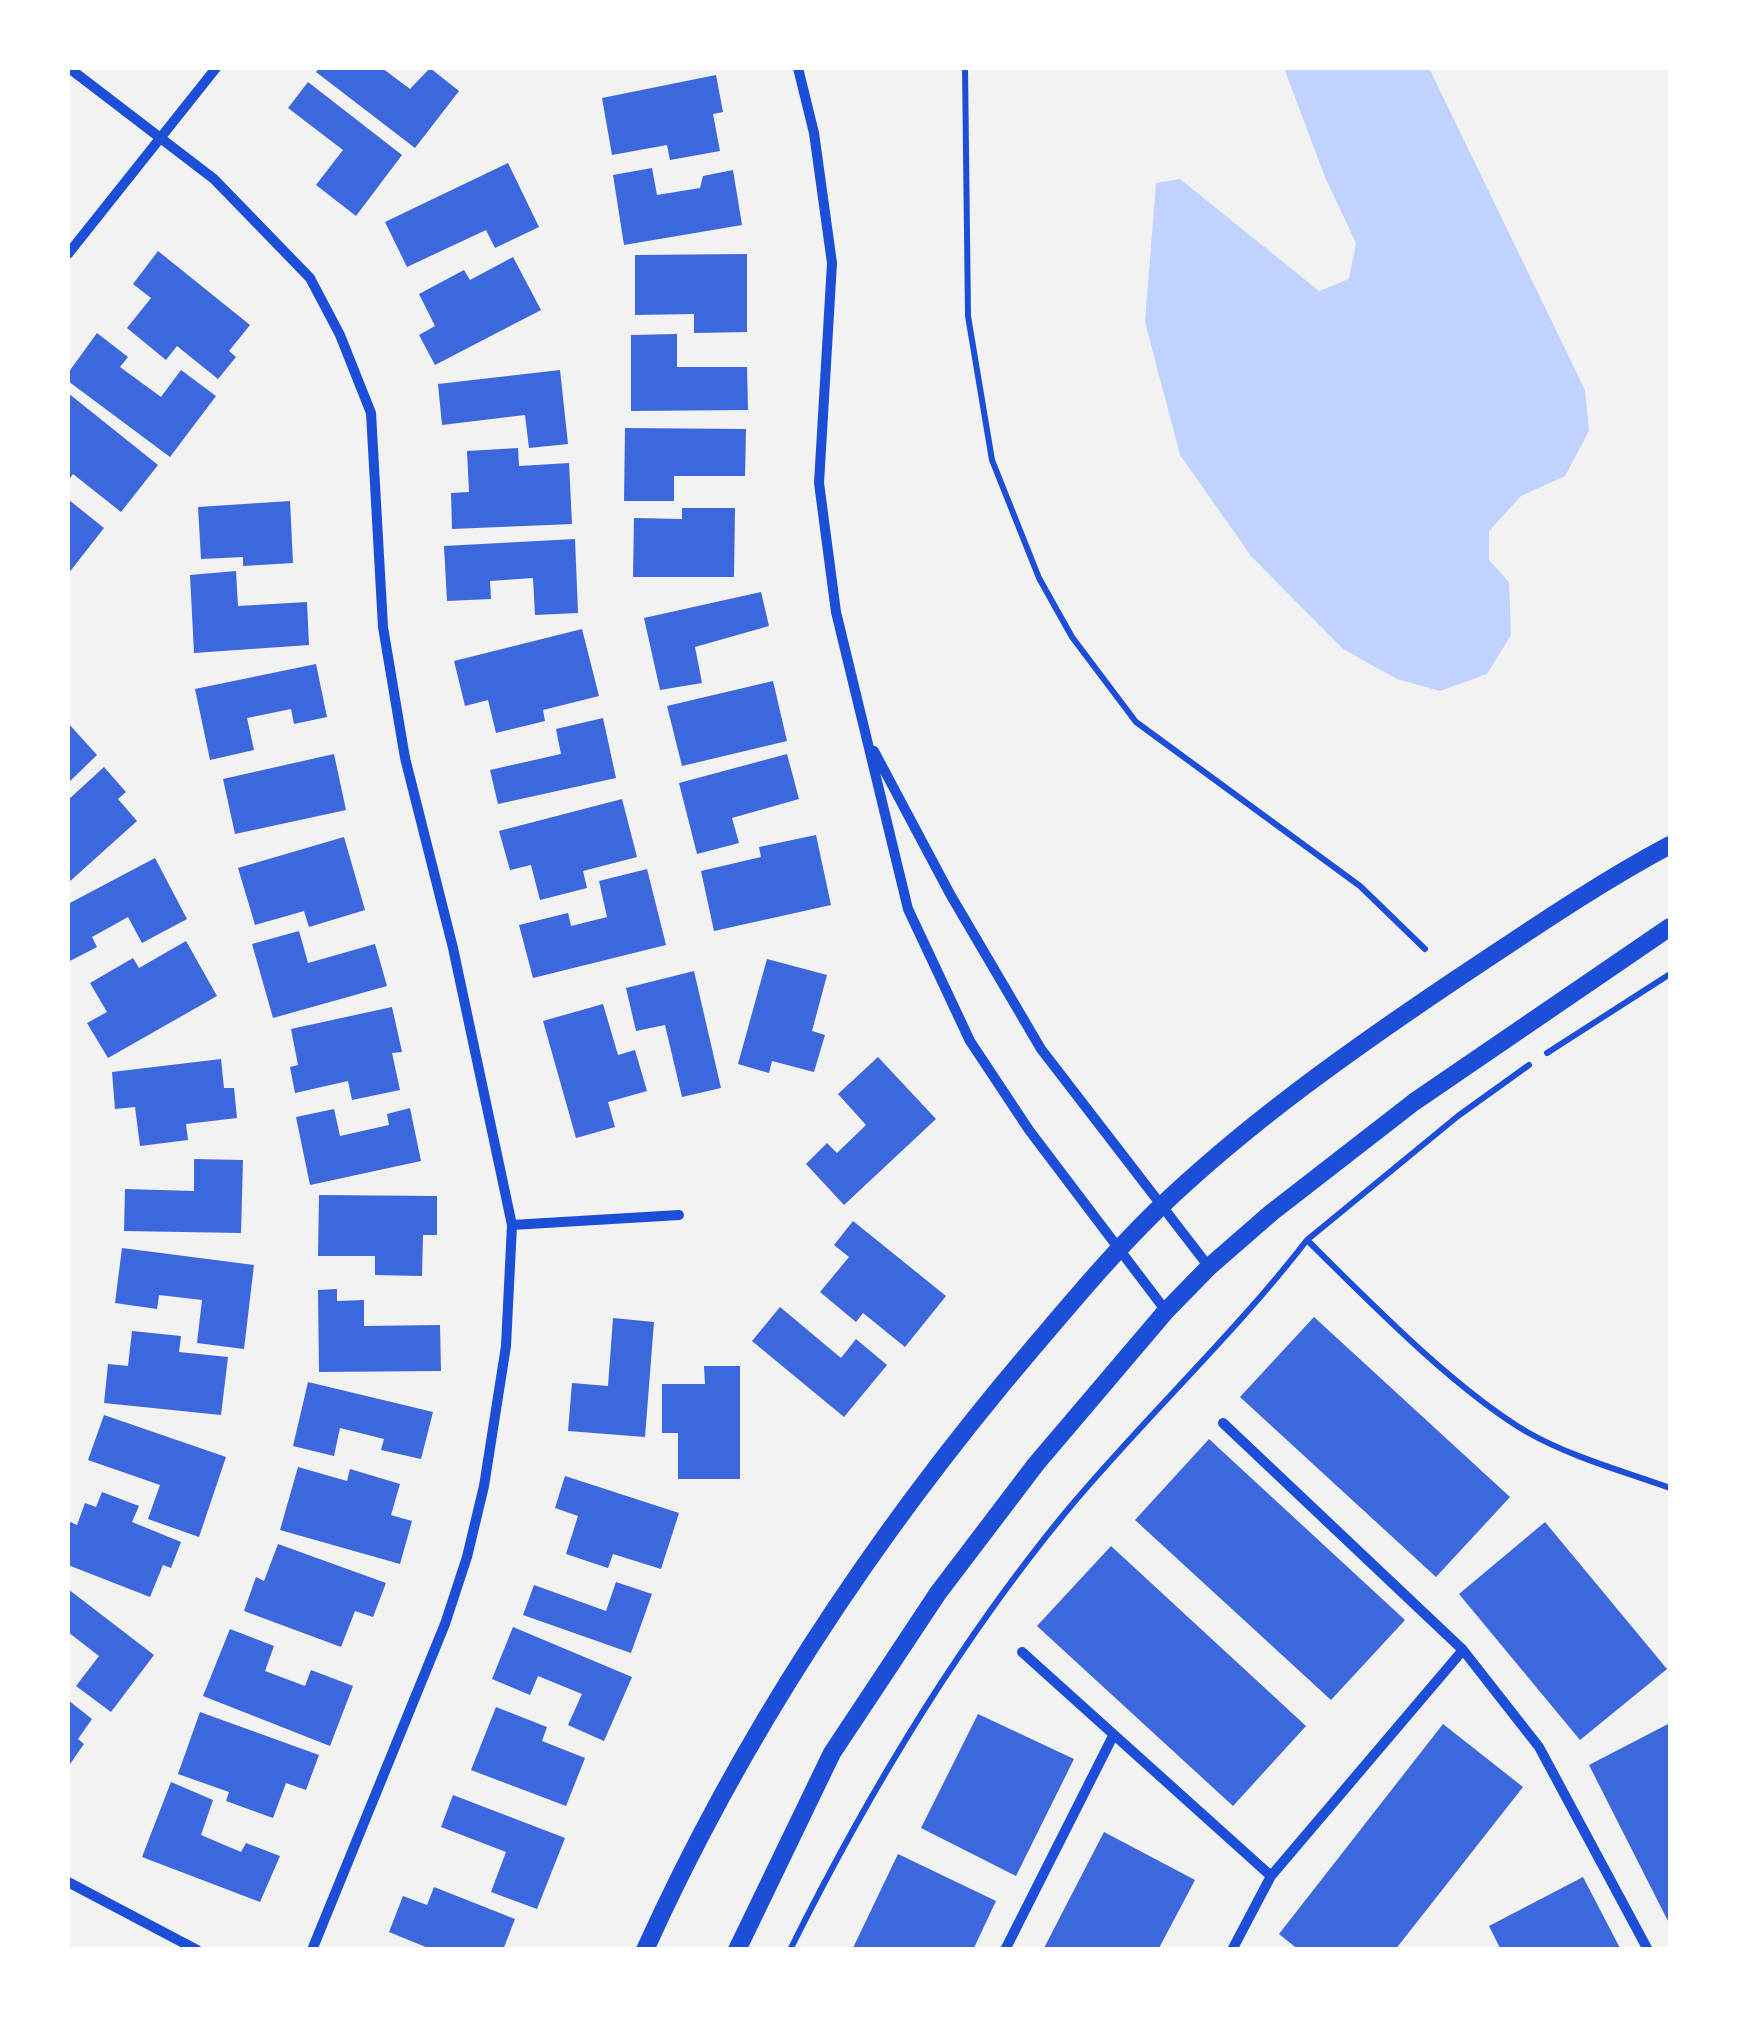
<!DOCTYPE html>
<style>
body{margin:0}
#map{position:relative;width:1738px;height:2017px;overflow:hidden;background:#f2f2f2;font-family:"PT Serif",serif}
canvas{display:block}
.frame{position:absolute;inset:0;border:70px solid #fff;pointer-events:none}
</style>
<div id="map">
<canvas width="1738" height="2017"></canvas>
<div class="frame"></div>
</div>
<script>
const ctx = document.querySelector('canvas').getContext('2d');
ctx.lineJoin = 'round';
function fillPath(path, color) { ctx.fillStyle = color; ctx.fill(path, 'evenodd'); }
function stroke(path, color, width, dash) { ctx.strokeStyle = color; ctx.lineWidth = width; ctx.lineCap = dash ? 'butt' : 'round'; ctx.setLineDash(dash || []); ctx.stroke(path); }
fillPath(new Path2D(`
 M1284,68H1429L1585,390L1589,431L1565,476L1521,496L1489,531V560L1509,582L1511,635L1487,674L1440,691L1397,679L1343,649L1251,556L1180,455L1145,322L1156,183L1180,179L1319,291L1349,279L1356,243L1325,177Z`), '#bfd3fe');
fillPath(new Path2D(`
 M319,68H382L410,89L430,68L459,91L415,148L316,72Z
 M716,75L723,112L713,114L720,151L670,160L667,145L612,155L602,98Z
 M308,82L402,155L356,216L316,185L343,150L288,108Z
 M508,163L539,227L495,248L486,230L407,267L385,222Z
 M652,168L657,195L700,188L703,176L733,170L742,225L624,245L613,175Z
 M158,251L250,325L229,351L236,357L218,379L177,346L166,360L127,328L151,298L133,284Z
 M747,254V332L694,333V314L635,315V255Z
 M513,257L541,310L435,365L419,335L435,326L419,294L464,270L470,280Z
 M97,333L128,357L120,367L161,397L181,370L216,396L170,457L68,381V373Z
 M677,334V367H747L748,410L631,411V335Z
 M560,370L568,444L529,448L525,415L442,425L438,384Z
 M68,393L158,465L121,512L73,474L68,481Z
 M625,428L746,429L745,476H674V501H624Z
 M518,448L519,466L569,463L572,524L452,529L451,493L469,492L467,451Z
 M69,500L104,528L68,574V502Z
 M290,501L293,563L243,566V557L201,559L198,507Z
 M682,508H735L734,577H633L634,518L682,519Z
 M575,539L578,613L535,615L533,578L490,581L491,599L447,601L444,546Z
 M236,571L238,606L307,602L309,645L194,653L190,575Z
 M761,592L769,626L695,647L702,683L660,690L644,618Z
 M582,629L599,696L543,710L545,721L496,733L488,700L465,706L454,661Z
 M316,664L327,717L294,724L291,709L247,718L254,750L210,760L195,689Z
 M773,681L787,741L682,766L667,706Z
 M603,718L616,778L498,804L490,770L561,754L556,729Z
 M68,723L97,755L68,783Z
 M334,754L346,810L235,834L223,779Z
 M787,754L799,799L732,818L739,843L697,854L679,783Z
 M104,767L126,792L118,799L137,821L68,883V800Z
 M622,799L637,857L583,871L587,888L540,900L531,865L510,870L499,831Z
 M816,835L831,905L714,931L701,871L761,857L759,847Z
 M344,837L365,910L309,927L304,911L255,925L238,868Z
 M155,858L187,919L142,943L128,917L92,937L97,947L68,962V904Z
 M647,869L666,945L533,978L519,925L568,913L571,926L607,917L599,881Z
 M299,931L308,963L375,944L387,986L273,1018L252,944Z
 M186,941L217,996L108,1058L87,1023L107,1012L90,983L133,958L139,968Z
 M767,959L827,975L812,1031L825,1035L814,1072L772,1061L769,1073L738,1064Z
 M694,971L721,1088L682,1097L665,1025L636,1031L626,988Z
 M603,1004L618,1055L635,1050L647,1091L608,1102L615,1127L576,1138L543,1021Z
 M392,1007L402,1052L392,1053L400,1090L352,1100L348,1081L295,1093L290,1067L298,1065L291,1029Z
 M878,1057L936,1119L844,1205L806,1164L827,1143L837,1153L866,1125L838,1094Z
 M221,1059L224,1088H234L237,1118L186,1124L188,1140L140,1146L135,1107L115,1109L112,1072Z
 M410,1108L421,1161L310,1185L296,1117L334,1109L340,1136L389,1125L387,1114Z
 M194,1159L243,1160L241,1233L124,1231L125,1189L194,1191Z
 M319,1195L437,1196V1235H423L422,1276L375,1275V1256H318Z
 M853,1221L946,1296L905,1347L863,1313L856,1322L820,1292L849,1257L834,1245Z
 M122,1248L254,1265L244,1349L197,1343L202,1300L159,1295L157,1309L115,1303Z
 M337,1289V1301L364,1300V1326L440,1325L441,1371L319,1372L318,1290Z
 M780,1307L841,1358L856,1339L887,1365L844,1417L752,1341Z
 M1314,1317L1510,1497L1436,1577L1240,1397Z
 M613,1318L654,1322L645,1437L568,1431L572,1383L608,1386Z
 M132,1331L181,1336L179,1352L228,1357L221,1415L104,1403L108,1364L128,1366Z
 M704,1366H740V1479H678V1433H662V1384H705Z
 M308,1382L433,1412L421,1459L381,1450L384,1439L340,1428L334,1456L293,1446Z
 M104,1415L226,1457L199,1537L148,1519L160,1485L88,1460Z
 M1209,1439L1405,1620L1331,1700L1135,1520Z
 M298,1467L347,1481L350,1469L400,1484L391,1515L412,1521L400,1564L280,1530Z
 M565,1476L679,1513L661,1569L613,1554L608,1568L566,1554L578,1516L555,1508Z
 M102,1492L139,1506L132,1522L181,1542L171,1568L163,1565L150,1597L68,1565V1521L77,1525L85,1503L96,1507Z
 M1545,1522L1667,1669L1580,1740L1459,1594Z
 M278,1544L386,1583L373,1617L355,1611L341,1647L244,1611L256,1577L264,1581Z
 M1111,1546L1306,1726L1233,1806L1037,1626Z
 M616,1582L652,1594L631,1653L523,1615L534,1585L606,1611Z
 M68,1589L154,1655L111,1712L76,1686L99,1656L68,1632Z
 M513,1627L632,1677L604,1741L568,1725L582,1694L538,1676L530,1695L492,1679Z
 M230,1629L274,1646L265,1671L305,1686L311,1670L353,1686L330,1746L203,1696Z
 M68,1700L92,1719L78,1739L84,1744L68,1767Z
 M496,1707L547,1727L542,1741L585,1758L566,1806L471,1770Z
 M200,1712L319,1755L306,1790L286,1783L273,1818L226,1801L229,1792L178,1774Z
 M978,1714L1074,1759L1016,1876L921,1828Z
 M1670,1723V1925L1589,1765Z
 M1443,1724L1523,1787L1395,1950H1299L1279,1934Z
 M171,1782L213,1800L201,1835L241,1852L246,1843L280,1856L260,1902L142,1857Z
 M453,1795L565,1838L537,1909L491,1892L506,1852L441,1827Z
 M1104,1832L1195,1880L1158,1950H1043Z
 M898,1854L996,1901L973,1950H852Z
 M1583,1877L1621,1950H1501L1489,1926Z
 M434,1887L515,1919L503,1950H433L389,1932L403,1896L427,1905Z`), '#3d67dc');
stroke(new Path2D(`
 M965,68L968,316L992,460L1039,578L1072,637L1136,722L1360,886L1425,949
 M1547,1053L1670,974
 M1529,1065L1458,1116L1307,1240C1370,1302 1452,1387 1527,1432C1571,1457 1623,1471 1670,1488
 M790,1950C867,1795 955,1647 1065,1513C1143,1419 1233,1336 1307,1240`), '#1d4ed8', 6);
stroke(new Path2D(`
 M69,68L214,179L310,278L340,335L371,413L383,627L405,758L453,948L512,1225L506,1346L484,1486L467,1557L445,1624L312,1950
 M798,68L814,133L832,263L819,483L836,612L908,909L970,1041L1029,1130L1166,1311
 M68,254L216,68
 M874,751L950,894L1041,1049L1209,1267
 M512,1225L679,1215
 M1223,1423L1463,1650L1539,1747L1648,1950
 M1022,1652L1271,1876
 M68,1882L197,1950
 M1005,1950L1113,1736
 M1232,1950L1271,1876L1463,1650`), '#1d4ed8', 10);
stroke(new Path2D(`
 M645,1950C743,1733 878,1530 1032,1349C1073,1301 1112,1254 1156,1211C1246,1124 1351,1050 1455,980C1526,933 1595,885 1670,845
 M737,1950L832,1753L938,1593L1036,1464L1166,1311L1209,1267L1271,1213L1414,1102L1670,927`), '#1d4ed8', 18);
</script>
